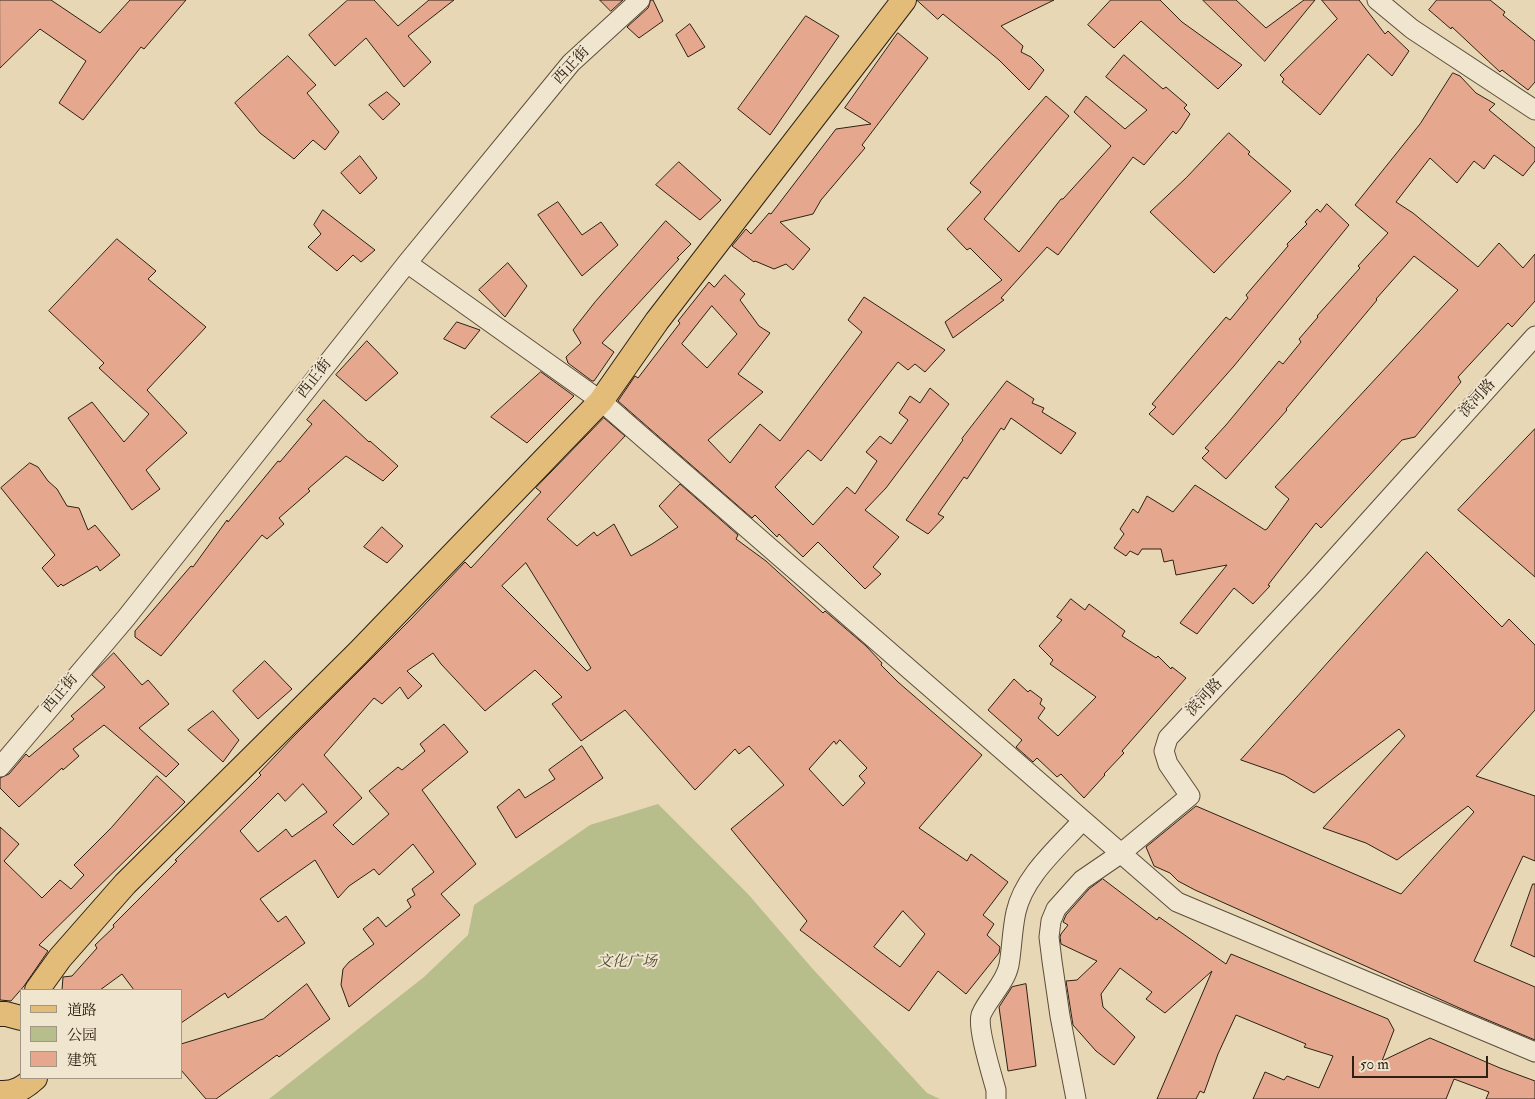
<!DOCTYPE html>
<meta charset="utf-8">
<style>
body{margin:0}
#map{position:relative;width:1535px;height:1099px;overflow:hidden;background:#e8d7b5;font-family:"IM FELL Double Pica","Noto Serif SC",serif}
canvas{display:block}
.legend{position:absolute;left:20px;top:989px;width:162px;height:90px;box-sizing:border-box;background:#f0e5cf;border:1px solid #a29784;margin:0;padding:6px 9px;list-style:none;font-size:15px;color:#2d2113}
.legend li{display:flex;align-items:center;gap:10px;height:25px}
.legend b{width:25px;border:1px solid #a29784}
.scale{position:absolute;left:1352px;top:1056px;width:136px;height:22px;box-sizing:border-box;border:2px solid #2d2113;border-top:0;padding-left:6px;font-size:15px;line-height:18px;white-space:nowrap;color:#2d2113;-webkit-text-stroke:4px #f0e5cf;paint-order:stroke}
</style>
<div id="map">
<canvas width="1535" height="1099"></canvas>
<ul class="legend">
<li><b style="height:6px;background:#e4bc7a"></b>道路</li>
<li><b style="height:14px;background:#b7be8c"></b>公园</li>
<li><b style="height:14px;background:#e5a88f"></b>建筑</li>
</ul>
<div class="scale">50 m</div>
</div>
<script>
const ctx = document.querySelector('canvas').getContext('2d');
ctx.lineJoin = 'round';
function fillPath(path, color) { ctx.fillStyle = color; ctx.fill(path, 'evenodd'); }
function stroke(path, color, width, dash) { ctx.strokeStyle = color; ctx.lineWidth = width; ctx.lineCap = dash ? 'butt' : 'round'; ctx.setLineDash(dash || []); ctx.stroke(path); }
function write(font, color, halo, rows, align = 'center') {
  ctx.font = font + ' "IM FELL Double Pica","Noto Serif SC",serif'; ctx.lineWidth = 4; ctx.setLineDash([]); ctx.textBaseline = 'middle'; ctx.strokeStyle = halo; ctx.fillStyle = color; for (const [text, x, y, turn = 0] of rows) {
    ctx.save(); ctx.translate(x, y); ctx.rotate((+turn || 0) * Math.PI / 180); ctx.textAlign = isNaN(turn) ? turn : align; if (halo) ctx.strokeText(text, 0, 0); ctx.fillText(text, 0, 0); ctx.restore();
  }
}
fillPath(new Path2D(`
 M658,804L748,894L811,967L927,1093L940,1099H269L424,977L468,935L474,905L590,825Z`), '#b7be8c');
const building = new Path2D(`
 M0,0H51L100,33L130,0H186L144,49L141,47L83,120L59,103L86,61L40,29L0,68Z
 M348,0H374L398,26L429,0H454L408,36L431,62L404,87L366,38L335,66L309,35Z
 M600,0H623L611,11Z
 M651,0H653L663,21L639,38L627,27L648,8Z
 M917,0H1054L1001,26L1023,46L1021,52L1031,57L1044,70L1029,90L999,60L943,14L938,19Z
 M1111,0H1160L1182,22L1242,65L1218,89L1141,21L1114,48L1088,25Z
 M1203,0H1236L1266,28L1304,0H1315L1265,61Z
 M1322,0H1359L1385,34L1388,31L1409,51L1392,76L1368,54L1320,115L1282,82L1284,79L1280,75L1337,19Z
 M1437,0H1490L1505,12L1503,15L1535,41V82L1528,90L1502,70L1500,72L1452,27L1451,29L1429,10Z
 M806,16L839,36L770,135L738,109Z
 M690,24L705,47L688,57L676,35Z
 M898,33L928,58L862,145L865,148L821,200L813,214L780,222L810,249L793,270L786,264L774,269L755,261L754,262L732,246L746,229L751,234L769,213L771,214L836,129L871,124L845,108Z
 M1124,55L1163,89L1166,87L1187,105L1184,108L1190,114L1181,128L1176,134L1173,131L1144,165L1133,157L1058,255L1047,247L1001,298L1004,300L953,338L945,322L1002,280L970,248L967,250L947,229L981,192L970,183L1046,96L1069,116L984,219L1019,252L1061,199H1063L1111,146L1074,112L1086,96L1125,129L1147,110L1106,77Z
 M288,56L316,85L307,93L339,132L325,150L313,140L294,159L260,133L235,103Z
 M1453,73L1460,76L1476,93L1495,104L1489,110L1535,148V161L1523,176L1494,155L1484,169L1474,161L1457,183L1430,158L1396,202L1413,213L1478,267L1499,243L1523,268L1535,254V301L1512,327L1508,323L1458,377L1461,382L1415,437L1402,440L1321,528L1316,523L1268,585L1270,586L1253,604L1234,588L1197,634L1180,623L1227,565L1176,575L1173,560L1164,562L1161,549H1142L1138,555L1130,551L1126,556L1114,548L1124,534L1120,529L1133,509L1138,513L1147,496L1173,512L1195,485L1265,530L1267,529L1289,499L1275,487L1458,290L1414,256L1376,299L1377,300L1286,409L1287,410L1226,479L1202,458L1209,451L1205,448L1226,425L1279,361L1283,364L1301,342L1299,339L1318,317L1317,316L1360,268L1358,266L1388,233L1355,205L1420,124Z
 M387,92L400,104L383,120L369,105Z
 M1229,133L1250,152L1248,154L1291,191L1214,273L1150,212L1186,178Z
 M360,156L377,178L360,194L341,173Z
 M679,162L721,200L700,220L656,185Z
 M558,202L582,235L601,222L618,245L582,276L538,215Z
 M1327,204L1349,225L1234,366L1173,435L1149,414L1156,407L1152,404L1226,317L1230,320L1248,298L1246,295L1288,246L1287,244L1307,224L1305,222L1317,209L1320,212Z
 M323,210L375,250L361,262L353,255L337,271L308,247L321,234L314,225Z
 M666,221L691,244L677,258L679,259L602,343L614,352L594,381H592L568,363L566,357L581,343L573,330L595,302Z
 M117,239L156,271L148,279L206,327L147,390L187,433L146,470L160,489L132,510L68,418L92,402L124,442L149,414L99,368L104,363L49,311Z
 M508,263L527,286L505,317L479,290Z
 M725,275L745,294L740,300L759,326L770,333L738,374L763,392L708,440L730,463L760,424L780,441L862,332L848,320L864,297L945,350L925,372L915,364L908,370L898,362L821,461L808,450L775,487L813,525L847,487L855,494L877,461L866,452L880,436L891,444L908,420L899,413L910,396L920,403L930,388L949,404L886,488L865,510L899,537L873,567L881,574L865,589L818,542L803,557L779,534L777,537L755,515L752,518L618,401L635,376L638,378L680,323L678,321L709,282L714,287ZM712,306L737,334L707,368L682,344Z
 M457,322L480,330L465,349L444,339Z
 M367,341L398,373L366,401L336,375Z
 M541,372L574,396L527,443L491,417Z
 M1007,381L1034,399L1032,403L1044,408L1042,412L1076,433L1061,454L1011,418L1004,430L1001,428L967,479L964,477L938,514L944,517L928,534L906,520L963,440L962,439Z
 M324,400L369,442L370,441L398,466L383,481L346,456L308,489L310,491L279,518L284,524L267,539L262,535L161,656L135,637V631L191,566L193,567L227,520L228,522L278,461L280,462L312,424L307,420Z
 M604,418L625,436L547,519L577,546L594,532L597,536L614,524L631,556L652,544L678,527L659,506L680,484L738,535L736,539L766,561L823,613L825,611L866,646L882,663L881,665L898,682L982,755L919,828L967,861L971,854L1008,882L983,915L994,924L987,935L1000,947L999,953L966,994L938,971L909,1011L800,930L807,921L731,829L784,785L749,746L739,754L735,749L695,790L625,710L581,741L552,704L562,697L535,670L485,711L441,664L433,653L407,671L422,686L408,699L400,687L382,704L374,698L324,755L362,798L333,825L353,845L389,814L369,791L398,767L402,770L425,751L420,744L444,724L468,752L422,790L476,864L441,894L460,915L349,1007L341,985L343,969L349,962L374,944L363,929L378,917L386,927L411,907L407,900L415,895L412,889L434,872L413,844L379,875L374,869L349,886L338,898L315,860L260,899L278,922L286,916L305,943L228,998L225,993L181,1023V990H134L122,974L100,990H62L63,977L72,976L97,948L95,945L114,927L113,925L177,861L175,860L261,775L259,773L294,736L411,619L465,562L471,568L541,492L536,488ZM526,563L591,668L587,671L502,586ZM840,740L867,768L859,776L865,783L843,806L809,769L834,741L836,744ZM303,784L327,812L292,837L286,829L258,852L240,831L278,793L285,801ZM903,911L925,934L900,967L874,947Z
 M1535,429V577L1458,510Z
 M30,463L38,467L48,481L57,489L67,506L79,508L88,530L95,525L120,555L100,571L97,566L63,586L61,584L58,587L42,568L55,555L1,488Z
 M382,527L403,546L387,563L364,547Z
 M1427,552L1502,627L1509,619L1535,645V710L1476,776L1535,796V861L1523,856L1474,961L1535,987V1040L1464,1010L1195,890L1178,881L1170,873L1154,866L1146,847L1196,806L1401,894L1474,812L1468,806L1397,860L1366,843L1323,828L1405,736L1399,729L1314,793L1284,775L1241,760Z
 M1071,599L1085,610L1089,604L1125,631L1122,636L1156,658L1158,656L1171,669L1172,667L1186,678L1122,751L1124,753L1104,774L1105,775L1084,798L1061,774L1057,777L1037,758L1033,762L1016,747L1022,740L988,710L1014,679L1028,692L1030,690L1042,699L1040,704L1045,708L1038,718L1058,736L1096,697L1050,664L1053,660L1039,646L1062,620L1057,617Z
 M114,653L142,685L148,680L169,704L139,728L179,764L166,777L104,725L73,749L79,756L63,770L62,768L19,807L0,788V778L9,774L26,754L29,757L74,719L71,716L105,687L92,675Z
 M265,661L292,689L258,719L233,691Z
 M213,711L239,740L223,762L188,730Z
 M582,746L603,778L516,838L497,807L519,789L525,798L555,779L549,770Z
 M157,776L185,802L39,945L48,951L24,986L11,1001L0,1000V827L19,844L4,861L42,898L60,880L71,889L84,875L74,865L111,828Z
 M1103,879L1157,920L1159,917L1226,964L1231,954L1388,1019L1394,1030L1382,1061L1430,1038L1500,1068L1535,1081V1099H1486L1489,1092L1454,1079L1446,1099H1253L1265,1072L1284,1080L1287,1076L1319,1088L1333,1056L1304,1047L1306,1044L1236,1015L1218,1054L1204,1093L1200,1091L1196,1099H1157L1212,971L1165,1013L1146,999L1152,992L1120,968L1101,994L1103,1007L1135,1037L1114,1065L1096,1051L1073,1025L1066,981L1077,980L1097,961L1061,944L1060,937L1061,934L1068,925L1063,922L1066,915L1089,889Z
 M1533,884H1535V957L1511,946Z
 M307,984L330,1019L279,1057L277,1055L216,1099H206L181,1070V1044L263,1019Z
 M1026,984L1036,1066L1008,1071L999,1007L1012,987Z`);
fillPath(building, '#e5a88f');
stroke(building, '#2d2113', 1);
const minor = new Path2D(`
 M1377,0L1412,29L1535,110
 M407,263L601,401L1177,902L1535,1052
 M0,767L126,618L407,263L571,63L640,0
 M996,1099V1090C992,1075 977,1028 981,1015C988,998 1005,984 1009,965C1012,948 1012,930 1016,912C1024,876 1058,848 1082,821
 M1076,1099L1060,1016L1052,961L1049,937L1051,921L1056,909L1082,880L1120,854L1190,796L1168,764L1164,751L1168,738L1313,583L1535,336`);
const major = new Path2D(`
 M37,990L60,958L125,884L358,653L601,401L657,321L904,0
 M0,1014H6L21,1018
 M0,1093C15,1094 25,1087 35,1078`);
stroke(minor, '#5c4e3c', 21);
stroke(major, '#2d2113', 26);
stroke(minor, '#f0e5cf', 19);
stroke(major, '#e4bc7a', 24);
write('15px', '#2d2113', '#f0e5cf', [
 ["西正街",572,66,-47],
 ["西正街",315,379,-52],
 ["滨河路",1478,399,-48],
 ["西正街",61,694,-50],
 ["滨河路",1205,698,-47]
]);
write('italic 15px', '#504831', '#f0e5cf', [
 ["文化广场",627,963]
]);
</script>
